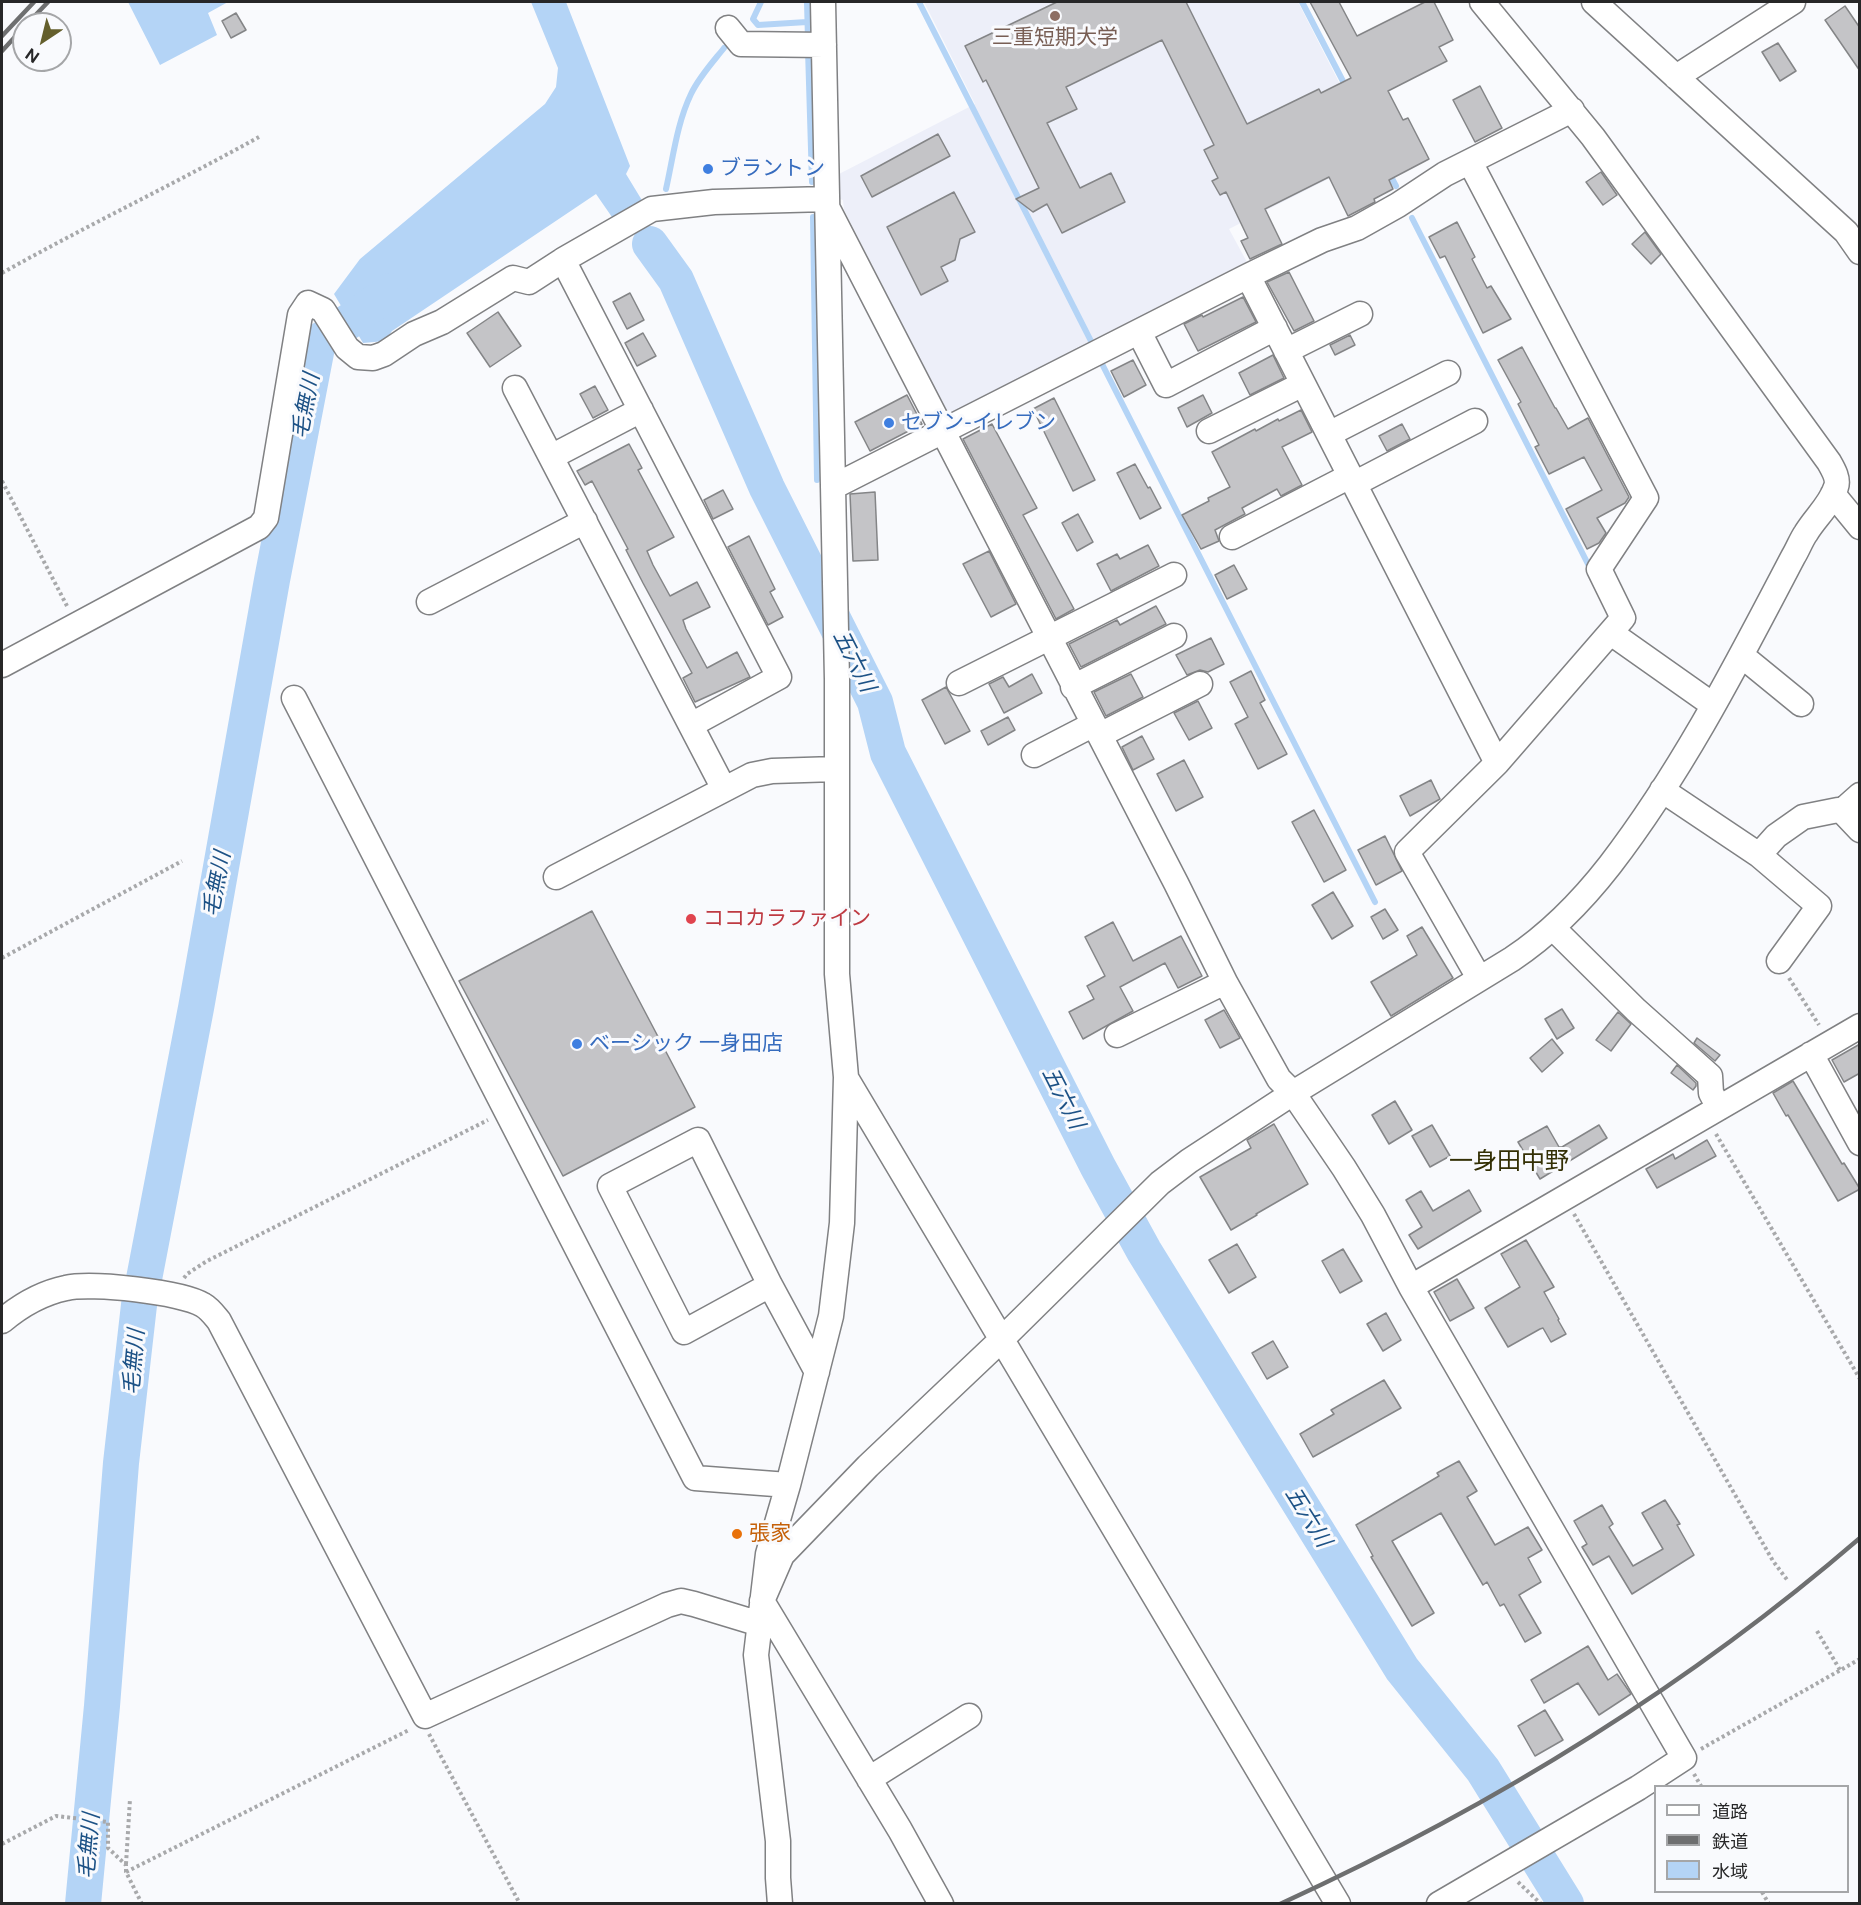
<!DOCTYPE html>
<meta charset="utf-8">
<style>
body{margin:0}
#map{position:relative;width:1861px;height:1905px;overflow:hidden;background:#f9fafd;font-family:"Public Sans","Noto Sans JP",sans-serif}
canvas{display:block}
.frame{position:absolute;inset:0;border:3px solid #272728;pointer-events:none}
.legend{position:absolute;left:1654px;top:1785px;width:195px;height:108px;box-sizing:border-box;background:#f9fafd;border:2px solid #a5a6a8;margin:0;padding:8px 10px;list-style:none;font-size:18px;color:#272728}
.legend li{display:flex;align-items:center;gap:12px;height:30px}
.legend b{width:30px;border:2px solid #a5a6a8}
.north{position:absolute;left:12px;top:12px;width:60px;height:60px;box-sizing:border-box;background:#f9fafd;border:2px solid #a5a6a8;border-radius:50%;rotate:215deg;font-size:16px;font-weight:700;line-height:24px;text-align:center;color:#272728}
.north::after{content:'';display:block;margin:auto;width:21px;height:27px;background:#645f2c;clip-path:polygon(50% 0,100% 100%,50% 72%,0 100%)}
</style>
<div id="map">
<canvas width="1861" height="1905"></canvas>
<div class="frame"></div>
<ul class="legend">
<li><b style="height:8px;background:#fff"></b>道路</li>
<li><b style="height:8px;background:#6e6f70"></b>鉄道</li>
<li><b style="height:16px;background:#b4d4f6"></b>水域</li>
</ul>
<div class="north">N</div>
</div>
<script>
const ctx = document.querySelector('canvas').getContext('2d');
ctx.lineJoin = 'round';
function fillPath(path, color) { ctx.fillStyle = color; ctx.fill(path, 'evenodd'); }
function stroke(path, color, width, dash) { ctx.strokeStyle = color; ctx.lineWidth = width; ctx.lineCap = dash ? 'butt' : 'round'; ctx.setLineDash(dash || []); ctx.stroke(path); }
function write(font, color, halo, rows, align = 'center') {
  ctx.font = font + ' "Public Sans","Noto Sans JP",sans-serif'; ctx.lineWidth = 6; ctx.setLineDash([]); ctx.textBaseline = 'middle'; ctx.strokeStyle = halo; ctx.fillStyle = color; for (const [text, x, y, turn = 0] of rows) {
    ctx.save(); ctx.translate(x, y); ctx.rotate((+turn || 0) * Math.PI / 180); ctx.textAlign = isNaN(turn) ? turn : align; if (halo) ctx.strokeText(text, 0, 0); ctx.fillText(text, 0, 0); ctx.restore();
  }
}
fillPath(new Path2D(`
 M924,2H1298L1376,155L1229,229L1248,264L952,414L950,410L946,411L844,210L843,200L840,199L839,174L975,104Z`), '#edeff9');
fillPath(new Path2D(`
 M128,2H228L208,13L217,35L160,65Z
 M531,2H566L630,166L626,174L643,202L614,220L596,194L392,331L385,341L363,343L334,294L360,259L545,104L556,87L558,68Z`), '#b4d4f6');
stroke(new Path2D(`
 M761,2L753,19L758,25L807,22
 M807,2L808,40
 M919,2L1094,347
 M1302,2L1347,89
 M808,50L812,182
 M1389,173L1396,186
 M666,189C673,158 677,123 691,94C699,77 712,63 724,48
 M813,217L817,480
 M1412,218L1591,570
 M638,224L650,244
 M1098,356L1375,902`), '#b4d4f6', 6);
stroke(new Path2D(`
 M650,244L676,280L767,488L875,702L888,753L1098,1167L1144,1251L1402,1669L1483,1770L1566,1904
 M83,1904L102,1706L121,1463L139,1305L196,1008L272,580L318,342L357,316L390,291`), '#b4d4f6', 36);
const building = new Path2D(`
 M1057,2H1186L1247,124L1319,89L1321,93L1351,78L1310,2H1339L1357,36L1425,2H1434L1453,40L1439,47L1447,61L1388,91L1403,120L1408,118L1429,159L1389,180L1393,189L1374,199L1375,202L1348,216L1329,177L1265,209L1282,244L1250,259L1241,241L1248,238L1226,192L1220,195L1212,181L1218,178L1204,150L1214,145L1162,40L1066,87L1077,109L1047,123L1080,188L1111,173L1125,202L1062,233L1047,204L1033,212L1016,199L1039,188L986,80L983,82L965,46Z
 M1845,6L1860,28V71L1825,20Z
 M236,13L246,30L231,38L222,21Z
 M1778,43L1796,71L1780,81L1762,52Z
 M1480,86L1502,128L1475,142L1453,100Z
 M938,134L950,156L872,197L861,176Z
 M1601,172L1617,195L1603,205L1586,182Z
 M954,192L975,232L960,239L955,260L941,267L948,281L921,295L887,227Z
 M1457,222L1475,257L1472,259L1487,288L1491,286L1511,319L1483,333L1445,256L1440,258L1429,237Z
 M1645,232L1661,254L1651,264L1632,244Z
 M1289,272L1314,321L1294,331L1267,282Z
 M630,293L644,320L627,329L613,302Z
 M1243,297L1256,322L1198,351L1184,324L1202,315L1203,317Z
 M498,312L521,346L490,367L467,333Z
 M643,333L656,356L637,366L625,343Z
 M1350,335L1355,345L1335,355L1330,345Z
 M1522,347L1555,408H1556L1568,429L1588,418L1629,497L1625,503L1597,518L1606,533L1599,543L1587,549L1566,509L1602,490L1584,457L1549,474L1535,447L1539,445L1518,404L1521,402L1498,360Z
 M1273,355L1284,378L1250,395L1239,373Z
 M1133,360L1146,385L1124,397L1111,371Z
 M595,386L608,410L593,418L580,394Z
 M907,395L922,424L870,451L855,422Z
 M1203,395L1212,413L1187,427L1178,408Z
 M1054,398L1095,480L1073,491L1033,409Z
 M1301,410L1312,432L1282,447L1302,485L1281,496L1277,489L1242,508L1245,514L1215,530L1219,541L1201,549L1182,515L1209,501L1208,498L1230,487L1212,452L1255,429L1256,431L1278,419L1279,421Z
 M992,424L1037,508L1023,515L1074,609L1056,619L963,439Z
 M1402,424L1410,439L1387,451L1379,436Z
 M629,444L642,468L638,470L674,537L647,551L653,565L670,596L697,582L710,607L683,620L686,629L707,668L737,652L750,677L695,702L683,678L692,673L643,583L626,550L628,549L592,481L585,485L577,471Z
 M1135,464L1148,488L1150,487L1161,508L1140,519L1117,473Z
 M723,490L733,509L713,519L704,500Z
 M875,492L878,560L853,561L850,494Z
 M1078,514L1093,542L1077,551L1062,523Z
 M749,536L775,589L770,592L783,617L768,625L728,547Z
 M1148,545L1159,566L1111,591L1097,564L1117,554L1120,559Z
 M989,551L1016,604L991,617L963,564Z
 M1234,565L1247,589L1227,599L1215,575Z
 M1156,606L1166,624L1081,667L1069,644L1117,620L1120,625Z
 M1211,638L1224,664L1208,672L1200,670L1187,675L1176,655Z
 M1251,671L1265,700L1260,703L1287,754L1258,769L1235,724L1248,717L1230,682Z
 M1032,674L1042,693L1004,713L989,684L1003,677L1009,687Z
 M1131,674L1143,697L1106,716L1094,692Z
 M946,687L970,731L945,744L922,700Z
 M1198,701L1212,728L1189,740L1174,713Z
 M1008,717L1015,730L988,745L981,731Z
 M1142,736L1154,759L1133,770L1122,747Z
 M1184,760L1203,797L1176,811L1157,774Z
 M1431,780L1440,799L1410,816L1400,796Z
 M1314,810L1346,870L1324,882L1292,822Z
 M1385,836L1402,871L1376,885L1358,850Z
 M1333,892L1353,926L1332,939L1312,905Z
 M1385,909L1398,930L1383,939L1371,917Z
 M592,911L695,1107L563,1176L459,981Z
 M1113,922L1133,961L1181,936L1202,976L1178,988L1165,963L1120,987L1133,1011L1083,1039L1069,1012L1094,999L1087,986L1105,976L1085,937Z
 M1422,927L1453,978L1391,1016L1371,982L1417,955L1407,936Z
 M1562,1009L1574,1028L1557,1039L1545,1019Z
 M1224,1010L1240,1038L1220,1048L1205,1020Z
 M1618,1012L1631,1024L1611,1051L1596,1040Z
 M1697,1038L1720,1055L1715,1061L1694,1043Z
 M1552,1039L1563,1053L1542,1072L1530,1058Z
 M1860,1044V1073L1844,1082L1832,1060Z
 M1677,1065L1696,1083V1086L1693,1090L1671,1073Z
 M1793,1081L1842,1164L1844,1163L1860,1189L1838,1201L1788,1115L1786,1116L1773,1093Z
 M1395,1101L1412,1130L1389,1144L1372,1115Z
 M1274,1124L1308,1184L1256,1214L1257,1215L1231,1230L1200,1177L1251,1148L1247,1140Z
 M1432,1125L1450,1156L1430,1167L1412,1136Z
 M1599,1125L1607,1138L1540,1179L1518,1142L1547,1126L1559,1147H1562Z
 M1707,1140L1716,1156L1657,1188L1646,1169L1673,1154L1675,1159Z
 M1469,1190L1481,1211L1418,1249L1409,1235L1422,1227L1406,1200L1421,1191L1433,1211Z
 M1526,1240L1554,1287L1544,1292L1559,1319L1558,1320L1566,1334L1551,1342L1543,1328L1540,1329L1508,1347L1485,1308L1520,1287L1501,1254Z
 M1237,1244L1256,1277L1229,1293L1209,1260Z
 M1343,1249L1362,1281L1340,1293L1322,1261Z
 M1457,1279L1474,1308L1450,1321L1434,1292Z
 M1386,1313L1401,1340L1383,1351L1367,1324Z
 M1273,1341L1288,1367L1267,1379L1252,1353Z
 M1384,1380L1401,1408L1313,1457L1300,1434L1334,1414L1331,1410Z
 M1459,1461L1477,1491L1467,1497L1495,1545L1528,1527L1542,1550L1528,1558L1541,1582L1519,1595L1541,1633L1525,1642L1504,1604L1500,1606L1487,1582L1483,1585L1441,1513L1392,1541L1434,1613L1412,1626L1371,1557L1373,1556L1356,1525L1439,1476L1437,1473Z
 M1665,1500L1680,1524L1677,1525L1694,1555L1632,1594L1609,1556L1593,1565L1582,1547L1587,1544L1574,1521L1602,1505L1613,1524L1609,1527L1633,1566L1663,1549L1642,1513Z
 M1588,1646L1608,1680L1617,1674L1631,1694L1599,1715L1578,1683L1544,1703L1531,1680Z
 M1545,1710L1563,1740L1535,1756L1518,1726Z`);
fillPath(building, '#c4c4c7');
stroke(building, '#848587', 1.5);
const minor = new Path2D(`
 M1594,2L1846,232L1860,252
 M728,28L741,44L824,45
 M1676,77L1793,2
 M1470,162L1646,498L1599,569L1623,618L1497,763
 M827,207L1176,883L1225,982L1279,1079L1293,1093L1344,1168L1373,1215L1411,1287L1684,1758L1638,1788L1439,1904
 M563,260L779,677L691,725
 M1248,276L1497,763L1407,852L1479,978
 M1139,332L1166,385L1275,328
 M1286,351L1360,314
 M515,388L724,789
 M1209,431L1303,384
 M1329,434L1448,373
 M551,457L641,410
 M1354,484L1475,421
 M833,487L1248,276L1322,240L1357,228L1398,205L1445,174L1572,110
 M1833,494L1860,527
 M1232,537L1350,476
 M429,602L585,521
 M1611,633L1713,705
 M1741,655L1801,704
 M2,665L259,527L266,518L300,315L308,303L323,310L347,348L358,357L373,358L384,354L414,334L442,322L513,278L529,282L563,260L652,209L714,202L827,199
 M959,683L1174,575
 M1073,687L1174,636
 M294,698L695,1478L788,1485
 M1100,735L1200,684
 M1034,755L1094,724
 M1662,790L1759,855L1776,836L1803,817L1838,810L1842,811
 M1860,795L1842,811L1860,830
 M1759,855L1819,906L1779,961
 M556,877L752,775L772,771L836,769
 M1553,928L1636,1010L1710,1076L1711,1093L1719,1108
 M1117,1035L1225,982
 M1811,1054L1860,1143
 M846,1078L1338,1904
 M770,1285L684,1332L610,1186L698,1140L770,1285L817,1372
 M1411,1287L1860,1026
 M2,1321C21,1305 42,1293 66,1288C91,1282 182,1292 203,1305C210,1309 214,1315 219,1321L425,1716L667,1605L681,1601L694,1604L760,1624
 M762,1601L782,1555L868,1466L1001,1340L1160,1183L1189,1161L1293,1093L1512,959C1551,933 1582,901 1610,865C1683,770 1738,662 1793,557C1798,549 1801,540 1806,533C1815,518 1831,504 1836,487C1839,479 1833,469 1829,462L1593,137L1482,2
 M762,1601L900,1830L941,1904
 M869,1779L969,1716
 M780,1904L778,1878V1841L756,1655L768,1554L788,1485L831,1316L842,1223L846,1077L837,974V679L823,2`);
stroke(minor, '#808183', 27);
stroke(new Path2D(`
 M2,273C86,226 174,184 259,137
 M2,481L67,606
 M2,958L182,861
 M1789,978L1819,1025
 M1716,1134L1860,1379
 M1574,1214L1773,1561L1788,1581
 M184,1278L187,1274L207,1261L488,1120
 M1817,1631L1840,1670
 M429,1734L520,1904
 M1701,1749L1860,1659
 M1694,1774L1701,1786
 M2,1844L56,1816L108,1822V1848L126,1865V1872L142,1904
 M126,1864L130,1799
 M126,1872L409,1730
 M1518,1882L1541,1904
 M1762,1892L1769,1904`), '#a8a9ab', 4, [3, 3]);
stroke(minor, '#fff', 24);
stroke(new Path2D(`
 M27,24L48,2
 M2,36L34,2
 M2,51L24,27
 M1280,1904C1488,1809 1686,1688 1860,1538`), '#6e6f70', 4.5);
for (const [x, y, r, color] of [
 [1055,16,6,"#8d6e63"],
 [708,169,6,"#3f7fe0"],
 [889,423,6,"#3f7fe0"],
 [691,919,6,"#e0444e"],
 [577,1044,6,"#3f7fe0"],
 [737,1534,6,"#e8710a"]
]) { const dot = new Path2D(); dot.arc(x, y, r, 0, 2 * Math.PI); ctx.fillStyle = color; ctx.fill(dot); stroke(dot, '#f9fafd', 2); }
write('21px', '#785e54', '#f9fafd', [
 ["三重短期大学",1055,38]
]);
write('21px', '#366cbe', '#f9fafd', [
 ["ブラントン",720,169],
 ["セブン-イレブン",901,423],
 ["ベーシック 一身田店",589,1044]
], 'left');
write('21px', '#be3a42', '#f9fafd', [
 ["ココカラファイン",703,919]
], 'left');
write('21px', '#c56008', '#f9fafd', [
 ["張家",749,1534]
], 'left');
write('italic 22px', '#1d5286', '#f9fafd', [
 ["毛無川",306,406,-79],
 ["五六川",854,661,63],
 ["毛無川",217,884,-79],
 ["五六川",1063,1098,63],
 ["毛無川",134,1362,-85],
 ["五六川",1308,1517,58],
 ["毛無川",89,1846,-85]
]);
write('24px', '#343005', '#f9fafd', [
 ["一身田中野",1509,1162]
]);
</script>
